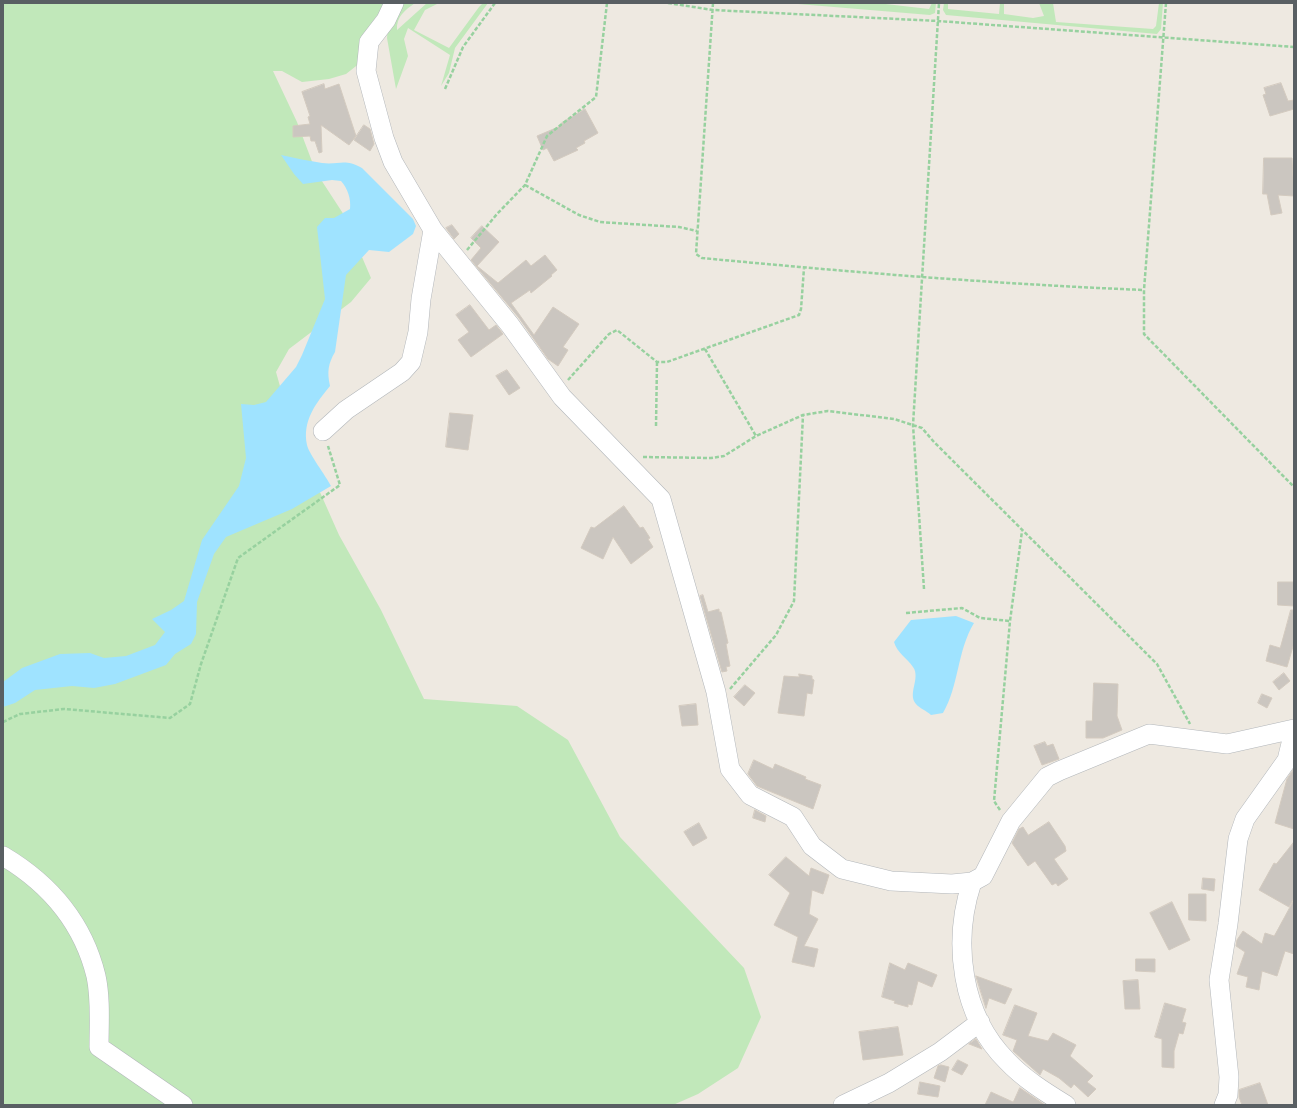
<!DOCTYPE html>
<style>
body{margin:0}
#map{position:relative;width:1297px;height:1108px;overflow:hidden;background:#eee9e1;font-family:Arial,sans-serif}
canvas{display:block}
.frame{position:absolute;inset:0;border:4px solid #595f63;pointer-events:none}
</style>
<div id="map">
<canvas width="1297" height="1108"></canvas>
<div class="frame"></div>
</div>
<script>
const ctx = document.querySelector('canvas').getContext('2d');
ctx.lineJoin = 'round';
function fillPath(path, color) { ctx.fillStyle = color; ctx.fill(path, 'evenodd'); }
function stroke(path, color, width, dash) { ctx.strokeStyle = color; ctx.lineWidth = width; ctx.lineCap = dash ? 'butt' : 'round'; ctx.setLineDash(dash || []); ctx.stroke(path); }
fillPath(new Path2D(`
 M3,3H386L369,27L365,59L346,74L329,79L302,82L282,71H273L297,122L316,172L344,215L371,278L351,302L289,349L276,372L292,429L339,535L381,610L424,699L517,706L568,740L620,837L744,968L761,1017L738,1068L698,1094L673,1105H3Z
 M401,3H415C405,10 396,17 397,30L427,3H439L425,10L414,30L449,48L479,7L483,3H488L455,48L449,73L441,86L450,55L408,28L404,39L408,56L396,89L387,38L388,27Z
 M786,3H877L929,9L932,3H936L935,13L930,15Z
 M944,3H948V9L999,14L1000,3H1004V14L1033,18L1044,16L1039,3H1053L1056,22L1153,29L1156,26L1159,3H1163L1161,29L1157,34L946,15L943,10Z`), '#c1e8ba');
fillPath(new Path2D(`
 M281,155C295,158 309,161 322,163C340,165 344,158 362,168L413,219L416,226L413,234L389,252L369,250L346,275L335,352C328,364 327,372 330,386C316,403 302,421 307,445C309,454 326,476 331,486L292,509L226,537L214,554L197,602L196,634L191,644L175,654L166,665L115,684L94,688L72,686L35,690L15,703L3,707V682L22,668L60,654L90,653L104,658L126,656L155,645L165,632L152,619L171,610L184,601L202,540L239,486L246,458L241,404L254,405L266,402L296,367L302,355L325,299L317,227L325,218H334L350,209C351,199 348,189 341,181L332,180L303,184L294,174Z
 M956,616L974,623C957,651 959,686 943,713L931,715C927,711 919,708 916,704C907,694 921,678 913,667C907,658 897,653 894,642L911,620Z`), '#9fe3ff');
const building = new Path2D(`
 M1281,83L1288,101L1294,100V109L1270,116L1263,95L1266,94L1264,88Z
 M324,84L325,89L339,84L356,136L349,145L321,125L322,152L319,153L315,141H311L310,136L293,137V126L310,124L308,117L310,116L302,92Z
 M585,109L598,133L584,141L585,143L576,148L578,150L554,161L547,148L543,150L537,136L563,125L562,123Z
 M364,125L370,129L374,144L370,151L354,140Z
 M1264,158H1292L1294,196L1278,195L1282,213L1271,215L1267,194H1263Z
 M452,225L459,234L454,239L446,228Z
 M482,226L499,242L477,266L498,283L526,260L531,266L545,255L557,270L551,275L552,276L531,293L530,290L511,303L534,335L553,307L579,324L563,347L568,350L558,366L548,359L519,318L471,260L481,248L471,238Z
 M470,305L489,330L496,325L503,334L471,357L458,340L469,332L456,315Z
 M507,370L520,388L509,395L496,376Z
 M450,413L473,415L468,450L446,447Z
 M624,506L640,528L643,527L650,538L648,539L653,547L631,564L613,537L603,559L581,548L591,527L594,528Z
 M1278,582H1294V606L1278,605Z
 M703,595L708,612L719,609V612H721L728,643L726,644L730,666L726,667L727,671L722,672L700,596Z
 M1291,610H1294V643L1287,667L1266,661L1270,645L1280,648Z
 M1284,673L1290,681L1279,690L1273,682Z
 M799,674L812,676V679L814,680L812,694L807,693L804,716L778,713L784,676L799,677Z
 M1094,683L1118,684L1117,716L1122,730L1103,738H1086V721H1092Z
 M745,685L755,693L744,706L734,697Z
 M1262,694L1272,698L1267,708L1258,703Z
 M696,704L698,725L682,726L679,706Z
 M1045,742L1047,746L1053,744L1059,759L1042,765L1034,746Z
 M754,760L773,769L775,764L806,777L805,779L821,785L813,809L757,786L748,774Z
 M1294,769V829L1275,823L1287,779Z
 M755,810L766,816L765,822L753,818Z
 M1049,822L1065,846L1066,851L1054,859L1068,879L1058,886L1056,883L1052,885L1035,861L1028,866L1012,843L1019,829L1023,827L1028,835Z
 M699,823L707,838L693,846L684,832Z
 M1294,842V898L1289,907L1259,890L1274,863L1276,864Z
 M786,857L809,876L811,868L829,875L823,894L812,890L809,914L818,919L804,946L818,949L814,967L792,962L798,937L774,925L790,893L769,875Z
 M1203,878L1215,879L1214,891L1202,889Z
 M1189,894H1206V921L1189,920Z
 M1294,900V954L1285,951L1277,976L1262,971L1259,990L1246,987L1248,977L1237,974L1245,952L1236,946L1237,940L1243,931L1262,944L1265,933L1274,936Z
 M1172,902L1190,940L1169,950L1150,913Z
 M1136,959H1155V972L1136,971Z
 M890,963L905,970L908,963L937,975L932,987L918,981L912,1005L908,1004V1007L894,1003L895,1001L882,997Z
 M976,976L1012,989L1005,1004L989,998L986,1008Z
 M1138,980L1140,1009H1125L1123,981Z
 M1165,1003L1186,1009L1182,1022L1186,1023L1183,1034L1179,1033L1174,1051V1068L1162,1067V1039L1155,1037Z
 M1015,1005L1037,1013L1028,1036L1048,1041L1053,1033L1076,1045L1070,1056L1093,1076L1087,1082L1096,1089L1088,1097L1074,1084L1071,1088L1059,1078L1043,1069L1040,1075L1013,1051L1017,1040L1003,1035Z
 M898,1027L903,1055L863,1060L859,1032Z
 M976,1039L982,1049L969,1044Z
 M958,1060L968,1065L962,1075L952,1070Z
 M941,1065L949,1067L945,1082L934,1078L938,1066Z
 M920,1082L940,1086L938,1097L918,1094Z
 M1260,1083L1268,1105H1242L1239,1097V1090Z
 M1020,1088L1045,1105H985L991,1092L1013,1102Z`);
fillPath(building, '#cbc6c0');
stroke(building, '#d3cabf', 1);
const minor = new Path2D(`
 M394,3L386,20L369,42L366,71L384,138L393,162L433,230L510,325L562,397L661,499L716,692L730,769L750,795L793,817L812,846L842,869L891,881L952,884L972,882L983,876L1011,821L1047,777L1059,771L1149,734L1227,744L1294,729
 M323,431L346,410L402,372L411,362L418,332L421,299L433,230
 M3,856C50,884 83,923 96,976C101,999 99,1024 99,1047L183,1105
 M972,882C952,942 961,1015 1007,1061C1024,1079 1045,1092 1066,1105
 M843,1105L889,1083L940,1052L980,1022
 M1224,1105L1228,1095L1229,1077L1219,980L1228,924L1238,839L1245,819L1287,760L1294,731`);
stroke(minor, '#b2b6ba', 20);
stroke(new Path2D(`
 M668,3L713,10L938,21L1294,47
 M713,3L696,254L702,258C849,272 996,284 1144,290
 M1166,3L1144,290V334L1294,487
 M445,89L463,47L495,3
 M525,185L579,215L600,222L679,227L697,231
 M467,250L497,214L525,185L547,136L596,97L607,3
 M705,349L756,436
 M568,380L609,334L617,330L657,362H667L799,315L801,309L804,268
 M656,426L657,362
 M643,457L711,458L724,456L756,436L803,415L828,411L894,419L922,428L934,442L1157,664L1190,724
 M924,589L913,425L939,3
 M906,613L962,608L980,618L1010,621
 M730,689L776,635L794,601L803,415
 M3,722L20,714L64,709L170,718L190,704L201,664L238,558L340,485L328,446
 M1000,810L994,801L1010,621L1022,531`), '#97d19f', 2.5, [4, 2]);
stroke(minor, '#fff', 19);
</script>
